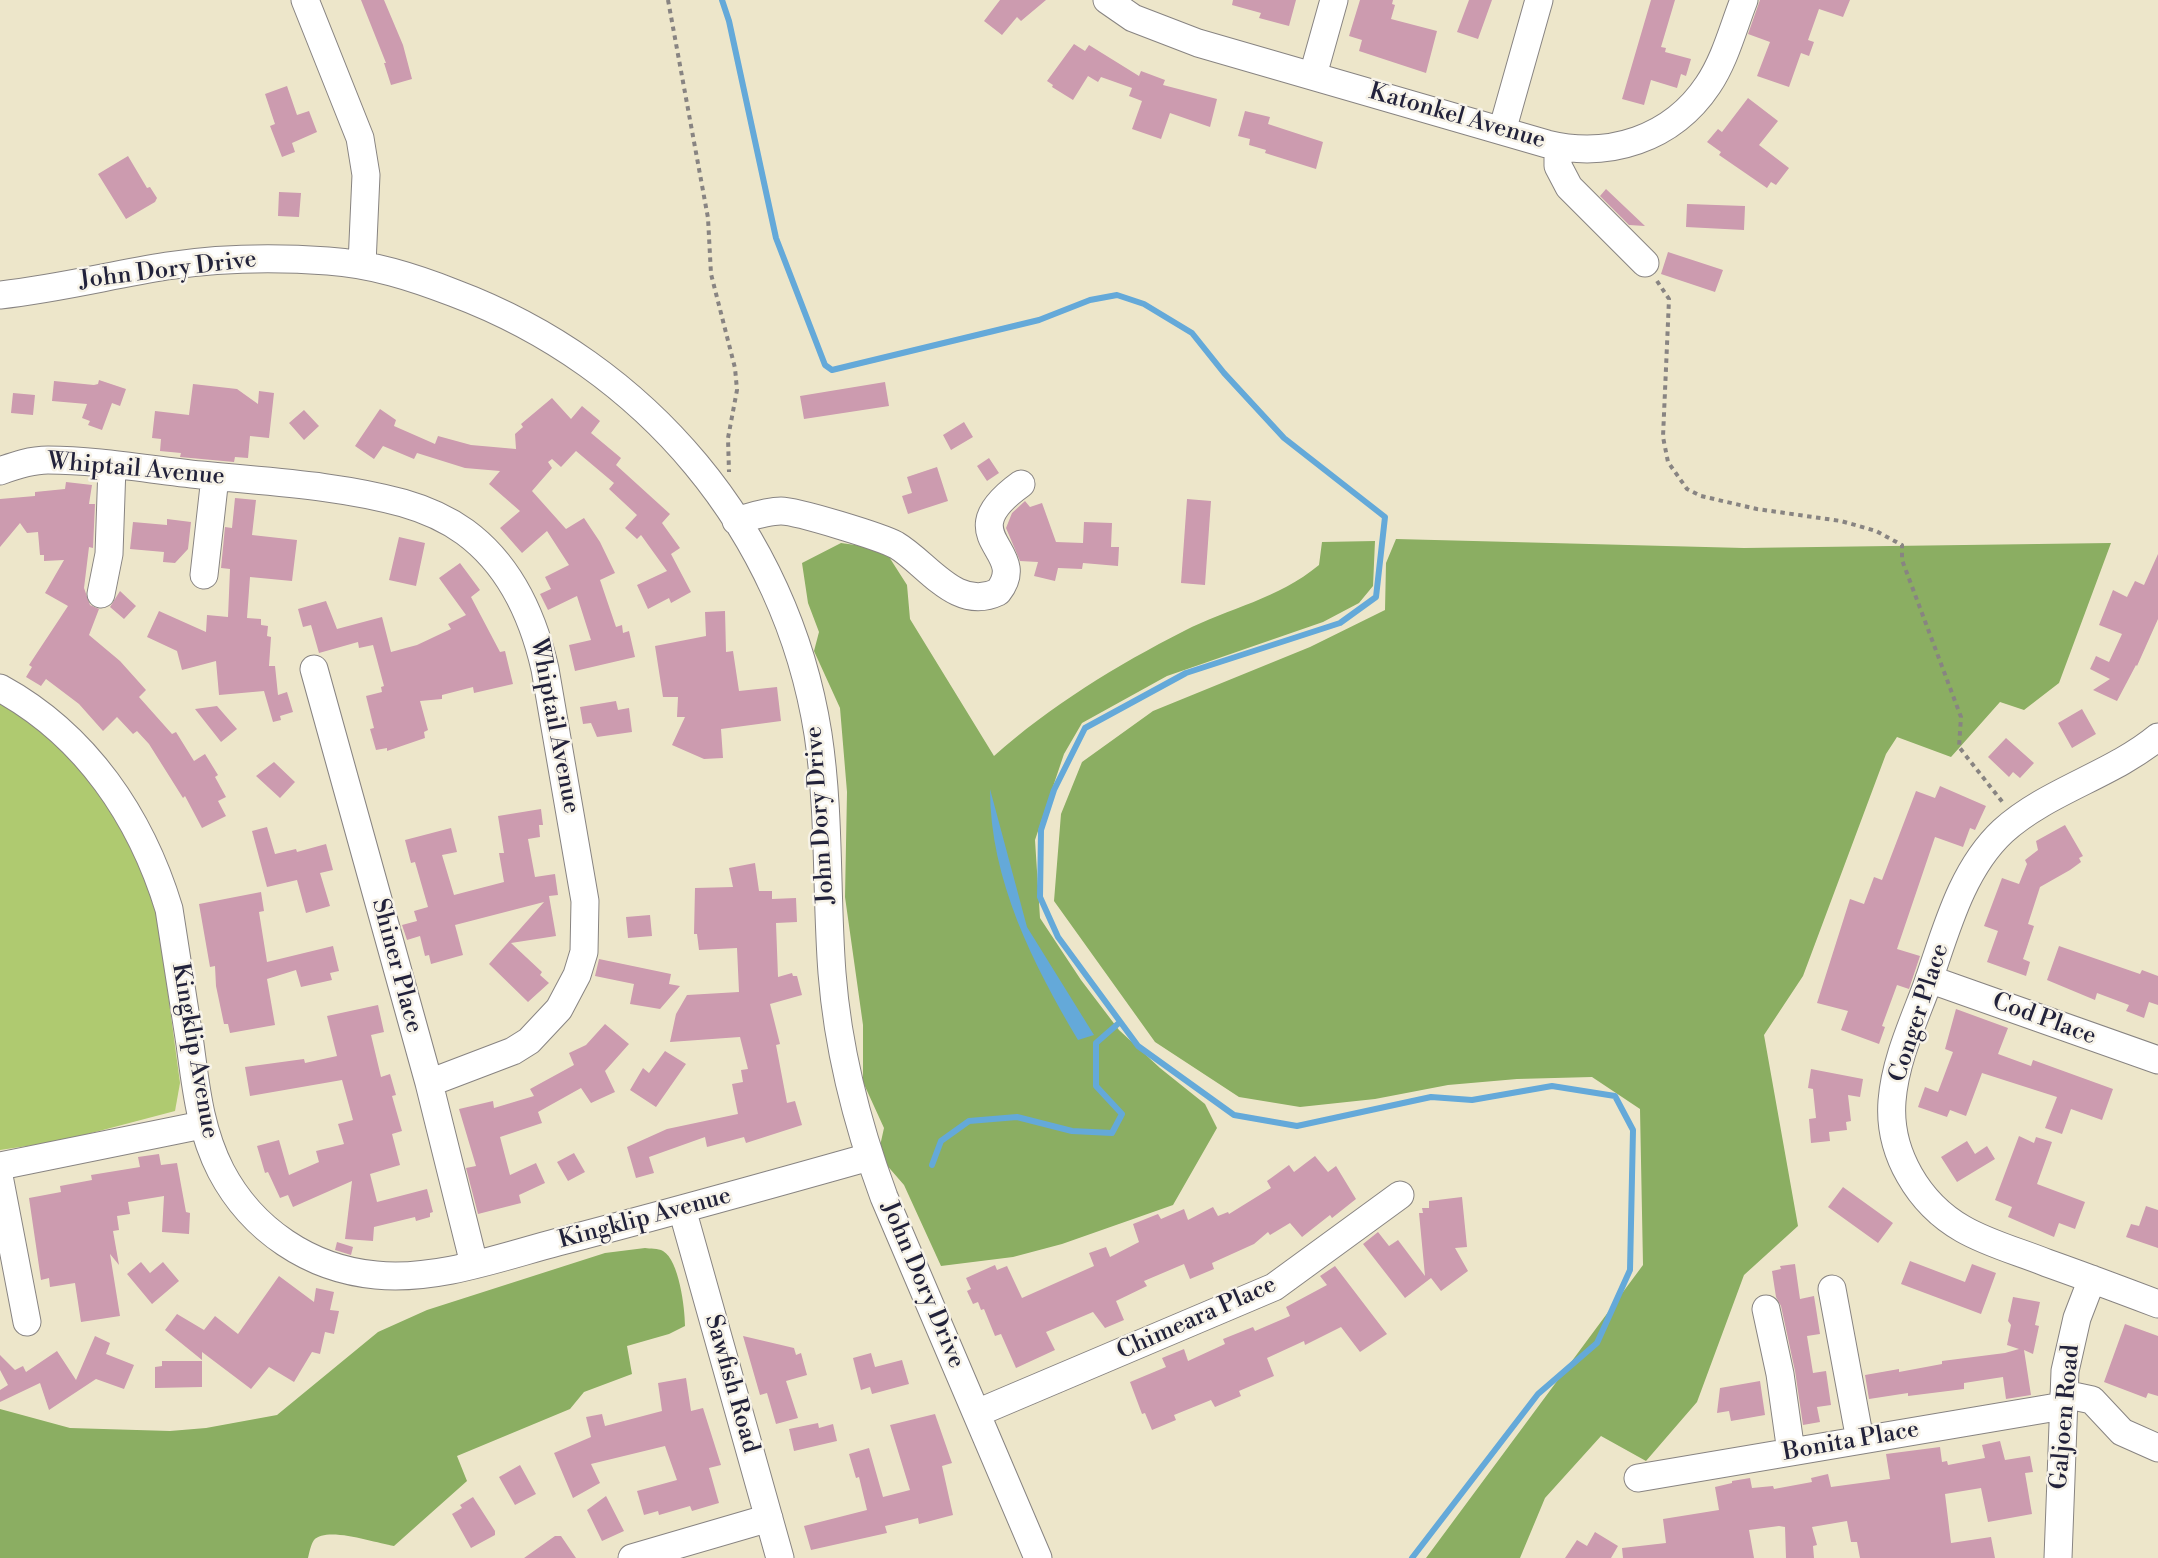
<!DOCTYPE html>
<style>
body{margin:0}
canvas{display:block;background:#ede6ca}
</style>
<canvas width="2158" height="1558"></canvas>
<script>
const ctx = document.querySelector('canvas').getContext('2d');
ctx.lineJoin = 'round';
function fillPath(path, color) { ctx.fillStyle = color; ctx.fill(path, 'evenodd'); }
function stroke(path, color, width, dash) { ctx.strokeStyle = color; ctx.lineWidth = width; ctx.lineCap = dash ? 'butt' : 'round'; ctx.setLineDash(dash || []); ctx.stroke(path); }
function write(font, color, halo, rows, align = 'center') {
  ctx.font = font + ' "Libre Bodoni",serif'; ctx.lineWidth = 5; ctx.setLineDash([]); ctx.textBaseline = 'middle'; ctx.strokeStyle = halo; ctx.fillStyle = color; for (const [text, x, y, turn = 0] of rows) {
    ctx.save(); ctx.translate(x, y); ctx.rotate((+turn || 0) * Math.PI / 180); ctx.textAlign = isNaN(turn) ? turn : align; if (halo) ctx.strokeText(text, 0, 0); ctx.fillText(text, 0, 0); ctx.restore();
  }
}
fillPath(new Path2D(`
 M0,700L58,741L96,782L132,839L155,897L180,1083L175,1111L61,1141L0,1150Z`), '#afca70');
fillPath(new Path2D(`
 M1396,539L1744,548L2111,543L2059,683L2024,710L2000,702L1951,757L1897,737L1886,754L1803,976L1764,1035L1798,1226L1744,1275L1697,1402L1646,1461L1601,1436L1545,1498L1520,1558H1426L1643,1265L1640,1109L1592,1077L1517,1079L1448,1085L1375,1099L1300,1107L1239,1097L1155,1042L1054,901L1061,814L1082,762L1153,711L1310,647L1385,610L1386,563Z
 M1375,541L1373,586L1359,603L1323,622L1167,676L1082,723L1064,754L1035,840L1040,918L1081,980L1119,1030L1160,1068L1205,1104L1217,1128L1173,1205L1062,1244L1013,1257L941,1266L904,1185L878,1155L884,1128L863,1082V1025L845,897L847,792L840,708L814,651L819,632L808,603L802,563L841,543L884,549L907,585L910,619L994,756C1050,706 1117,665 1184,631C1229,608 1278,599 1319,565L1322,542Z
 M645,1248C650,1249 658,1248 663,1251C679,1260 685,1308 685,1326L669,1334L627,1346L632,1374L584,1392L570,1409L457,1456L467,1481L394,1546C375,1543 327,1526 314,1540C311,1544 309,1553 308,1558H0V1409L70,1428L170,1431L206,1428L277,1415L378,1332L427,1310L605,1253Z`), '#8bae62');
fillPath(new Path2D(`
 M990,789L1027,927L1094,1035L1078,1040C1033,964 990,880 990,789Z`), '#64a9d9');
stroke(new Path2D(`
 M722,0L729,21L776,238L825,365L832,370L1039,320L1090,300L1117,295L1144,304L1192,333L1224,373L1284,438L1385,517L1376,597L1340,623L1186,673L1085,728L1054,790L1041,830L1040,897L1058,937L1138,1046L1234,1115L1297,1126L1431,1097L1472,1100L1552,1086L1615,1096L1633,1130L1630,1270L1597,1343L1538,1394L1412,1558
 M932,1165L941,1141L969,1121L1017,1117L1072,1131L1112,1133L1122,1114L1096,1086V1043L1120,1022`), '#64a9d9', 6);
fillPath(new Path2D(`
 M361,0H384L403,45L412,79L391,85L384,63H386Z
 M1000,0H1046L1021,21L1017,17L1002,35L984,21Z
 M1233,0H1296L1289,26L1259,18L1261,13L1232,5Z
 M1360,0H1393L1392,4L1395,5L1391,19L1437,31L1426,73L1359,51L1362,40L1349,36Z
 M1469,0H1492L1478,39L1457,32Z
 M1651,0H1675L1661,47L1666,48L1665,52L1691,59L1686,76L1681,74L1677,88L1651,80L1644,105L1622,99Z
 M1760,0H1850L1843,17L1819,9L1808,40L1814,42L1809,56L1801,53L1789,87L1757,76L1770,42L1748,34Z
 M1074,44L1085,51L1089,45L1139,76L1141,71L1165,80L1163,85L1217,99L1210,127L1170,113L1161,139L1132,129L1142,101L1129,96L1132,88L1101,77L1098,82L1088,76L1073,100L1052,87L1053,85L1047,81Z
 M287,86L297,115L309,111L317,132L292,143L295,152L282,157L270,126L275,124L265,94Z
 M1748,98L1778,121L1759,145L1789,168L1776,185L1771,182L1767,188L1719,155L1721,152L1707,142L1718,129L1722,132Z
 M1245,111L1270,117L1268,124L1323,142L1316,169L1265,153L1266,150L1249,145L1250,139L1238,136Z
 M128,156L147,188L150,187L157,198L155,202L126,219L98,174Z
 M1606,189L1645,226L1629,225L1600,196Z
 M279,192L301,193L299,217L278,216Z
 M1687,204L1745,206L1744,230L1686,227Z
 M1668,252L1723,270L1715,292L1661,274Z
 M99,380L126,389L120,406L112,403L102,430L88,425L90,421L82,418L87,404L52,401L54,381L94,385L98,384Z
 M885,382L889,406L804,419L800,396Z
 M193,384L237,389L258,404L259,391L274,393L269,438L250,436L248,458L235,457L234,462L180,457L181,453L160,451L161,439L152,438L155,411L189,415Z
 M13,393L35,395L33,415L11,413Z
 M552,398L571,419L582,406L600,421L591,433L621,458L616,465L670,514L662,523L680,548L671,554L691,592L671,603L669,598L648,609L637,585L667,571L641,535L637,539L625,528L637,515L609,489L614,483L576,451L561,467L552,459L548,462L552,468L532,491L566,529L584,518L600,542L615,573L600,580L616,627L622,625L623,633L629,631L635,657L575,671L569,645L591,640L577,596L548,610L540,594L551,589L545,577L569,565L547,531L522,553L500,528L520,511L489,484L500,471L465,468L417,453L414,459L383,446L374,459L355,446L380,409L396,420L394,426L435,444L438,436L471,445L516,449L515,434L523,427L521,424Z
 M304,410L319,426L304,440L289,423Z
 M964,422L973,437L951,450L943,435Z
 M989,458L999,473L987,481L977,466Z
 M937,467L948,501L908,514L902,496L912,493L907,477Z
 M66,482L92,485L89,504H95L93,548L89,547L84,588L90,605L99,609L89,635L120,661L146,690L139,697L172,734L176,732L194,761L205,754L218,775L215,777L226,797L218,801L226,816L202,828L185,796L183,798L149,744L137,731L133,734L117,717L103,731L79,704L46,679L41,686L26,677L32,667L29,665L68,606L45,593L64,560L44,561V555H40L38,532L27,533L20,523L0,547V499L35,496V492L65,489Z
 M235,498L256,500L252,535L297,540L292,581L250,577L247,618L261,619V625L268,626L267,636L271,637L269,666H275L278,695L287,692L293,712L280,716L281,720L273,722L264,691L219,695L216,661L182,670L177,651L147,637L159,611L206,632L207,615L228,617L230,569L221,568L225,527L232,528Z
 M1187,499L1211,501L1205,585L1181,583Z
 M1025,501L1030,507L1042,503L1056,542L1083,543L1084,522L1112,523L1111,547H1119L1118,566L1083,563L1082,569L1058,568L1055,581L1034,576L1038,562L1020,561L1006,528L1012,513Z
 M167,519L191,522L188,549L175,563L163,562L164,552L130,549L133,522L167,525Z
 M399,537L425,543L416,586L389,580Z
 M2158,554V619L2137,666L2136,665L2117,701L2093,690L2110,679L2090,669L2096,656L2109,662L2122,634L2099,625L2113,590L2127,597L2135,581L2144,585Z
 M460,563L480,590L471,597L500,652L505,651L513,684L474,693L473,687L442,695V699L420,701L428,730L424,732L425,738L387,751V748L376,750L370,729L374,728L366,696L382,692L381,687L384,686L373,645L359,648L358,642L319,653L311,625L303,627L298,609L326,601L337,629L382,617L391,652L417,645L451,629L448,624L466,615L439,578Z
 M120,591L136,606L124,619L110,607Z
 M725,611L726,652L733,651L739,691L777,687L781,721L721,729L723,758L704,759L672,745L685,717H677L678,697H663L655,646L706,636L705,612Z
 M616,701L618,710L629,708L632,732L597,737L591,723L583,724L580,707Z
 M217,706L237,729L221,742L195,709Z
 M2082,709L2096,734L2072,748L2058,723Z
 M2006,738L2034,763L2020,778L2013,772L2009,777L1988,757Z
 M274,762L295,782L280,798L256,776Z
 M1940,786L1986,806L1975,830L1970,828L1963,847L1935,837L1897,949L1920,956L1909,989L1897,985L1882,1026L1885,1027L1879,1044L1841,1030L1848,1011L1817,1003L1850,899L1864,904L1874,877L1882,880L1916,791L1935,798Z
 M541,809L543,825H539L540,837L528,839L535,877L555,874L558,895L549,896L556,936L511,943L542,972L540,975L549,983L528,1002L489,964L544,902L455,925L463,955L431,964L429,955L425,956L420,936L407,940L402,925L417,921L414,911L428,907L415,862L411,863L405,840L451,828L457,852L442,855L454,895L504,882L499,853H504L498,816Z
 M2065,825L2083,856L2079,858L2081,862L2070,870L2040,887L2028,924L2034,926L2023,959L2030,962L2026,976L1987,962L1998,931L1984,926L2002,878L2019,884L2027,864L2025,860L2038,850L2036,841Z
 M267,827L275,854L296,849L297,852L326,844L333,870L320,873L330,906L306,913L297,880L267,887L252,831Z
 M755,863L759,891H772V899L796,898L797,922L776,923L778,977L792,973L793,976H797L802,995L770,1004L780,1044L776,1045L787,1103L795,1101L802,1125L746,1143L744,1137L707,1147L705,1137L649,1157L654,1173L636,1178L627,1147L667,1129L738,1114L732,1084L743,1082L741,1070L748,1069L740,1037L670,1042L676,1014L687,995L739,992L737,948L699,950L697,934H694L695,888L733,887L729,868Z
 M261,892L264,911L259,912L267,962L333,946L339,971L330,973L332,980L301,987L296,970L267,979L275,1025L230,1033L228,1024H224L216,986L215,966L210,967L199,904Z
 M650,915L652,936L628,938L626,917Z
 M2059,946L2140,974L2142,970L2158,976V1005L2149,1002L2144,1018L2126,1011L2129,1005L2097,993L2095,1000L2047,980Z
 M599,959L671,974L669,984L680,986L660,1009L630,1004L634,984L595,976Z
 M378,1005L384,1032L371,1035L381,1077L390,1074L396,1095L392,1096L402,1131L392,1134L400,1165L370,1174L377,1202L427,1189L433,1212L430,1213V1217L416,1221L415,1217L374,1227L373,1241L345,1239L352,1181L293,1207L288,1195L280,1198L268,1172L265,1173L257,1146L279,1140L289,1175L319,1162L316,1151L344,1144L338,1124L353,1120L342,1080L250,1096L245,1067L304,1059L305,1063L337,1056L327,1016Z
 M1956,1009L2008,1028L1998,1054L2031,1066L2033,1060L2113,1089L2102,1120L2071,1109L2062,1134L2045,1128L2057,1097L1982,1073L1966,1116L1950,1110L1947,1117L1918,1107L1925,1087L1938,1092L1953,1052L1945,1049Z
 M605,1024L629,1044L605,1071L615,1092L591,1103L581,1088L538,1112L542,1123L500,1137L510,1175L536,1163L545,1183L519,1195L521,1203L478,1214L466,1168L476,1166L459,1109L493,1101L494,1108L534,1096L530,1089L574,1065L569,1053L586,1045Z
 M665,1051L686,1064L656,1107L630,1090L643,1068L649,1073Z
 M1811,1069L1863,1079L1860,1097L1848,1095L1851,1121L1846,1122L1847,1130L1829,1132L1830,1141L1811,1143L1809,1119L1816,1118L1813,1089L1808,1088Z
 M2019,1136L2034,1143L2036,1137L2052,1142L2037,1184L2085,1202L2075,1229L2059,1223L2054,1237L2008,1217L2012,1207L1995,1200Z
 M1967,1141L1975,1154L1987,1146L1995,1159L1957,1182L1941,1157Z
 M574,1153L585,1172L568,1181L557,1162Z
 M159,1154L161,1165L177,1163L186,1212L190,1213L189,1234L162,1232L164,1196L128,1202L130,1214L117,1216L119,1230L113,1231L119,1265L110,1254L120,1316L81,1322L75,1283L50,1287L49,1278L41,1280L29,1198L61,1192L60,1186L92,1180L91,1175L140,1167L138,1157Z
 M1315,1156L1328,1172L1336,1166L1356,1199L1332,1218L1330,1215L1302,1237L1290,1223L1270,1235L1268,1232L1254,1244L1212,1263L1214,1269L1190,1279L1184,1264L1144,1281L1147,1286L1116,1301L1124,1320L1105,1328L1093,1312L1046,1332L1055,1350L1016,1368L1001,1334L995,1336L984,1309L981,1310L978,1302L973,1304L967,1291L971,1289L966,1278L995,1265L997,1270L1007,1266L1022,1298L1094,1266L1089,1253L1106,1247L1110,1257L1139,1242L1133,1224L1158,1214L1161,1219L1184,1209L1188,1220L1213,1207L1218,1216L1228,1212L1229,1214L1271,1188L1267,1181L1289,1165L1294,1172Z
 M1843,1187L1893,1223L1878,1243L1828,1207Z
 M1462,1197L1467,1247L1455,1248L1468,1271L1441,1291L1431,1278L1405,1298L1363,1244L1378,1232L1389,1246L1398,1240L1425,1276L1419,1213H1423L1422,1208H1429V1201Z
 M2146,1206L2158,1210V1248L2126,1237L2131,1224L2139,1226Z
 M337,1242L353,1247L351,1255L335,1250Z
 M1910,1261L1965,1282L1972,1264L1996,1273L1981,1314L1901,1284Z
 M141,1262L150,1273L163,1262L179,1281L152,1304L127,1274Z
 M1795,1264L1800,1299L1814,1296L1820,1334L1807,1336L1813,1373L1826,1371L1831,1405L1817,1407L1820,1422L1803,1425L1795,1371L1781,1306L1776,1297L1772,1271L1781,1269L1780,1266Z
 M1335,1266L1387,1334L1360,1352L1341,1327L1305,1345L1304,1341L1267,1358L1274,1376L1239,1391L1241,1396L1215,1407L1211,1400L1174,1415L1176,1420L1152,1430L1145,1413L1142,1414L1130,1382L1166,1367L1162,1358L1184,1349L1188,1361L1225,1344L1223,1339L1253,1327L1255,1331L1290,1316L1286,1307L1327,1285L1320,1276Z
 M279,1276L314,1302L316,1288L334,1292L330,1310L339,1311L334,1334L325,1332L320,1354L312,1352L294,1382L269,1367L251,1389L202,1352V1360L165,1330L177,1314L204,1330L215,1316L238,1334Z
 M2013,1297L2040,1302L2035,1325L2039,1326L2033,1354L2024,1350L2031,1395L2006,1399L2003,1377L1964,1383V1389L1908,1396V1393L1869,1399L1865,1375L1899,1369V1372L1942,1364V1361L2005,1353L2019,1349L2007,1345L2011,1325L2008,1321Z
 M2125,1324L2158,1336V1396L2148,1393L2146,1398L2104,1382Z
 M95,1336L110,1343L106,1354L134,1365L124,1389L96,1379L49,1410L40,1383L0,1402V1390L8,1385L0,1370V1355L15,1370L23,1366L26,1372L57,1351L76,1380Z
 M743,1336L794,1348L796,1355L801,1353L807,1375L786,1381L798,1418L776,1424L767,1393L760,1395Z
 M871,1353L875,1367L902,1360L909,1384L872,1394L870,1387L861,1390L853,1358Z
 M162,1361H202V1387L155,1388V1367L162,1366Z
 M686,1378L691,1411L703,1408L721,1465L709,1468L719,1503L692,1511L690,1506L659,1515L658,1511L644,1515L637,1491L677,1480L665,1446L591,1464L600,1483L573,1498L554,1453L591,1437L586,1417L602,1414L605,1426L662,1411L658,1383Z
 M1760,1381L1765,1415L1731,1421L1729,1411L1717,1413L1720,1388Z
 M935,1414L952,1463L942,1466L953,1515L919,1524L918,1518L885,1526L887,1533L811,1550L804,1526L867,1510L859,1477L856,1478L849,1454L869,1448L883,1497L910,1490L890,1425Z
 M818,1423L819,1428L833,1424L837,1441L794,1451L789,1429Z
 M2000,1441L2005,1460L2030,1456L2033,1472L2025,1473L2032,1514L1988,1522L1981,1488L1945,1494L1951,1543L1991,1537L1995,1558H1860L1857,1542H1851L1847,1521L1812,1527L1817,1545L1813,1546L1814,1558H1786L1785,1527L1779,1526L1749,1530L1754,1558H1623L1622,1548L1666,1543L1663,1519L1719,1510L1715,1487L1732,1483V1481L1750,1478L1752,1488L1773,1486L1774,1489L1812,1482L1811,1478L1828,1474L1831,1487L1890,1479L1886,1454L1940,1447L1942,1462L1947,1461L1948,1465L1985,1458L1982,1445Z
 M520,1465L536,1494L515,1505L499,1477Z
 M606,1496L624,1531L602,1541L587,1510Z
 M473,1497L495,1531V1535L471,1548L452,1514L462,1508L460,1505Z
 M1595,1532L1618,1546L1611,1558H1565L1577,1540L1587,1546Z
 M555,1536H561L576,1558H524Z`), '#cc9baf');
const minor = new Path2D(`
 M305,0L360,138L366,175L362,264
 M1107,0L1133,18L1198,43L1547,144C1609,159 1672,139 1708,85C1725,60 1733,28 1744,0
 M1313,75L1334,0
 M1502,131L1539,0
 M1558,147V166L1569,187L1645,263
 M0,295C56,289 111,275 167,266C220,258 274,257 328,261C372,264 413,277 454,293C646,365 786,531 818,734C830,813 826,894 832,973C838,1050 857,1124 884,1197L1038,1558
 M0,471C16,465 31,460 48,460C99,460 151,470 201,475C269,482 338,485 403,503C424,509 447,519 465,532C510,565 533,616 545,669L585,901L584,952L577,975L559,1009L529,1041L513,1051L429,1083
 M736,521C750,517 766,511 781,511C797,511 881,537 896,545C928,564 956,612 998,592C1032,549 946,538 1021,484
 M204,575L215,477
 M101,594L109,554L112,466
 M314,669L429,1083L474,1264
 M0,688C86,735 141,817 169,909C176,954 183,999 190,1044C196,1088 200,1130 221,1171C252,1230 310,1269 376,1275C437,1281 501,1257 558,1242C662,1215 766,1186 869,1157
 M2158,737C2112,775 2047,791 2003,831C1960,871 1945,935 1926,988C1912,1025 1895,1062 1892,1101C1888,1153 1919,1204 1963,1229C1989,1244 2020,1252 2047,1263C2084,1276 2121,1290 2158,1304
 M1929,979L2158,1060
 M0,1166L202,1125
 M0,1181L27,1322
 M682,1209L780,1558
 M1832,1289L1860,1440
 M1766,1309L1780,1374L1791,1452
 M2064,1394L2092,1400L2122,1432L2158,1448
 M977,1413L1274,1287L1400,1195
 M1638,1478L2063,1406
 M632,1558L769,1518
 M2058,1558L2065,1371L2077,1318L2092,1279`);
stroke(minor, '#888482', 29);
stroke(new Path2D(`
 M668,0L708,218L711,274L735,368L737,390L728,438L729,472
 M1657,281L1669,299L1663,437L1668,462L1687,489L1701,496L1757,509L1841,521L1876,531L1902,545V560L1961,717L1959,747L2004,804`), '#888482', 4, [4.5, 4.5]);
stroke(minor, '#fff', 27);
write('24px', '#22223b', '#f7f3e8', [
 ["Katonkel Avenue",1457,117,16],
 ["John Dory Drive",168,271,-7],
 ["Whiptail Avenue",136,470,5],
 ["Whiptail Avenue",554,726,79],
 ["John Dory Drive",821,815,-94],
 ["Shiner Place",396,966,75],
 ["Conger Place",1920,1013,-72],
 ["Cod Place",2044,1020,20],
 ["Kingklip Avenue",194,1051,80],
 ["Kingklip Avenue",645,1219,-15],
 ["John Dory Drive",922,1285,67],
 ["Chimeara Place",1197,1319,-24],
 ["Sawfish Road",731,1384,74],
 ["Galjoen Road",2066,1417,-85],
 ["Bonita Place",1851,1442,-10]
]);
</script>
